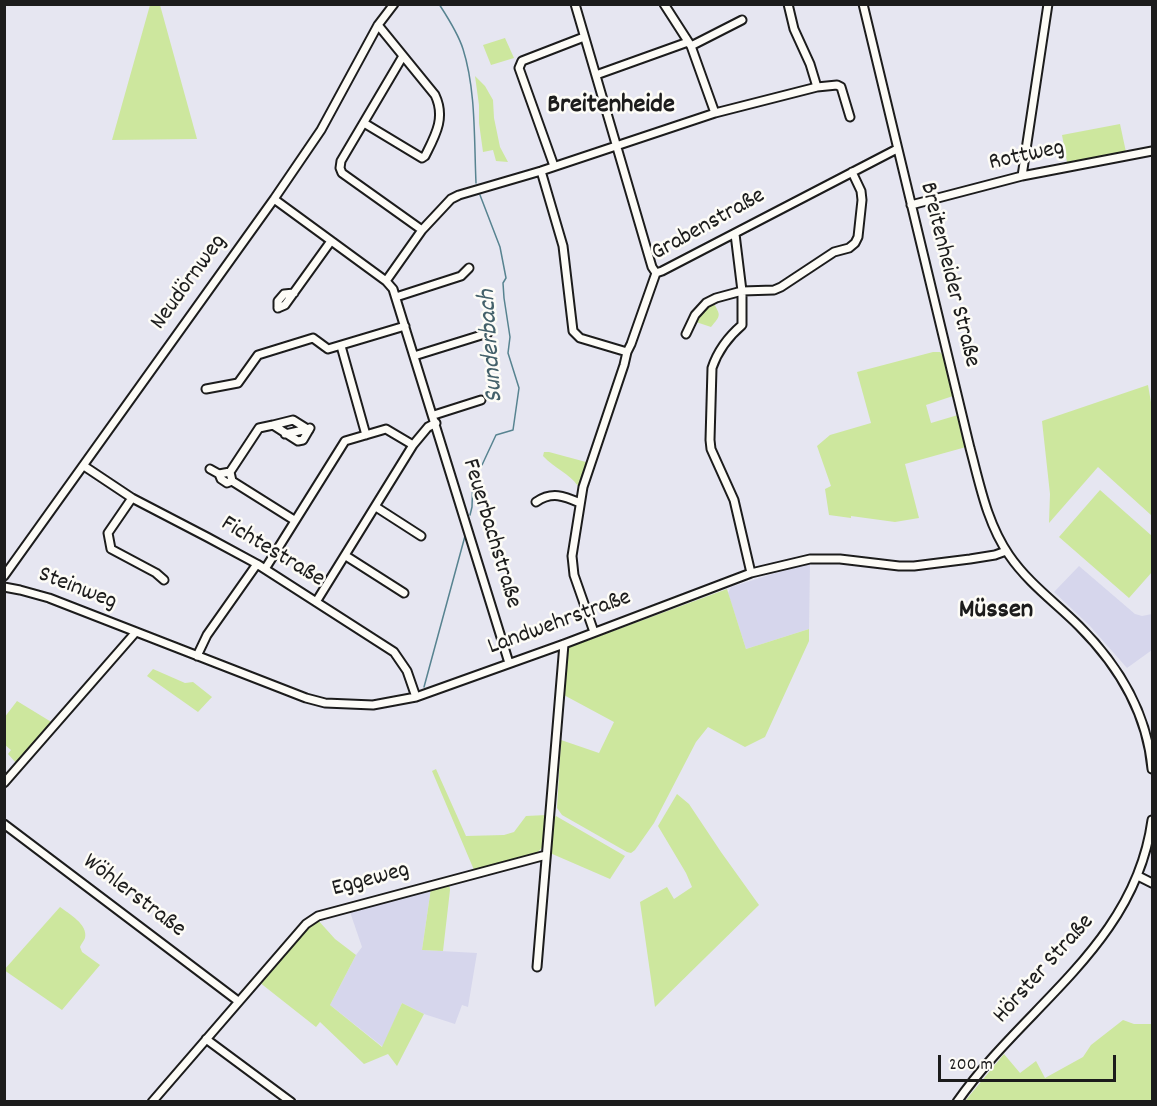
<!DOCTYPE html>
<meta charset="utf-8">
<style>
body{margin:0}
#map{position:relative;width:1157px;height:1106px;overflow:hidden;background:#e6e6f1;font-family:Dekko,sans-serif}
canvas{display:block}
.frame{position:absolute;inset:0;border:6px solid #1c1c1c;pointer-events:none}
.scale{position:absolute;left:938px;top:1055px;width:178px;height:27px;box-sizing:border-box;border:3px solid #1c1c1c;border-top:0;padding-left:8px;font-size:18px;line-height:21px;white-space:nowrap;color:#1c1c1c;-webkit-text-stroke:4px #fdfcf7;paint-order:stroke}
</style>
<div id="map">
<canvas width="1157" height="1106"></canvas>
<div class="frame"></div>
<div class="scale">200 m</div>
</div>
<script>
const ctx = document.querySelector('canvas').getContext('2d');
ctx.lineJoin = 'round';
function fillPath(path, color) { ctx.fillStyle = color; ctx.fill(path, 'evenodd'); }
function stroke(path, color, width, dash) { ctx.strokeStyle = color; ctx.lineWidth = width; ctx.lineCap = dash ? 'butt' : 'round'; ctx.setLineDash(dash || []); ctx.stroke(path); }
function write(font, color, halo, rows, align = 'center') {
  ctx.font = font + ' Dekko,sans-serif'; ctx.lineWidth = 5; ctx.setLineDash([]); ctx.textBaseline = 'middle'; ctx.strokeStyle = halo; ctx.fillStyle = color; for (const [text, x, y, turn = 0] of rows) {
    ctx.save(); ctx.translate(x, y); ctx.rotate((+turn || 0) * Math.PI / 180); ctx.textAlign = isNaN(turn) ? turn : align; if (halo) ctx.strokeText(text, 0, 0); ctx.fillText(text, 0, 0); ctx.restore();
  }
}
fillPath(new Path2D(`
 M810,564L809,629L746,649L728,593L731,587L801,565Z
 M1079,566L1135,614L1142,616L1152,614V650L1127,668L1090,626L1054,592Z
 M431,888L422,950L477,953L468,1007L462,1005L455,1024L424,1014L402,1003L383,1047L330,1005L356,955L362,947L349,909Z`), '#d6d6ec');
fillPath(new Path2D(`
 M150,5H160L197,139L112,140Z
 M505,38L514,58L491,65L483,45Z
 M475,76L485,86L493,100L494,118L500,147L508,162L496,161L493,150L483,152L479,123V105Z
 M1120,124L1126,152L1067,162L1062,135Z
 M713,302C721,316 721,315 711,327L696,322C700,312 704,307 713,302Z
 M933,352H940L944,357L953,396L926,405L931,423L958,415L966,447L905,464L919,518L895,522L851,516V518L829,515L825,489L831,486L817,446L830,435L871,423L857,372Z
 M1148,385L1152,408V512L1151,515L1098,467L1049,523L1050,494L1042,421Z
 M544,452H549L586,462C589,469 583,481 578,486C569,473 555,469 543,456Z
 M1100,490L1152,536V572L1129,598L1059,537Z
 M727,589L746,649L809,629V641L765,737L745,747L708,727L696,742L654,823L635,850L631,853L627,852L562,815L557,808L561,740L599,753L614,722L562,694L567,648Z
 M153,669L185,683L193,682L212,697L198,712L147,676Z
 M17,701L53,723L17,764L8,754L11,750L5,745L4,718Z
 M436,769L466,836L504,835L514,832L526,816L547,815C546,832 549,847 533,855L474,870L432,771Z
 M677,794L689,804L721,852L759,905L655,1007L640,902L667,887L674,899L692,887L686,873L658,826Z
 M556,816L625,856L610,879L550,853L553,819Z
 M449,883L450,890L443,951L422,950L431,888Z
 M60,907C69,914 88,924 85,938C84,941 81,944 80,947L82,952L100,965L62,1010L4,970Z
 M317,919L335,939L356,955L330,1005L382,1047L402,1003L424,1014L397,1066L388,1054L364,1064L320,1022L316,1027L259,982L310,925Z
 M1123,1020L1134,1024H1152V1101H965L1004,1054L1020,1073L1036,1061L1045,1078L1083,1057L1091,1045Z`), '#cde79e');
stroke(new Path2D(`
 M439,4C448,18 458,33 463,49C476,90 474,139 476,183
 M470,515L472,507L473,475L482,465L496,435L513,430L519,388L508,353L510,337L504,298L503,283L506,278L500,247L480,195
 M424,687L465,536`), '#578390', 1.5);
const minor = new Path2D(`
 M575,4L652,267L656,273
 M664,4L691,46L715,113
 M788,4L794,29L810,64L817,87
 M863,4L970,448C980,485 987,523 1009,555C1028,583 1056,603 1079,626C1119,666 1147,712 1152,769
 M691,46L742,20
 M403,56L341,161L340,168L342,173L422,230
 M596,75L688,42
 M364,123L422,158L425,156C435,136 446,118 435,95L378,25
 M554,166L519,68L522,61L584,37
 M541,171L563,246L573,331L580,338L627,352
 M1022,176L1048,4
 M274,199L386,281L393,289L509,663
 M911,205L1022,176L1152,151
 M735,234L742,291V325C728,337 718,350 712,368L710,440L711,449L734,500L751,573
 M656,273L662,271L897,149
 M386,281L422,230L451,199L459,195L541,171L715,113L817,87L837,85L841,87L850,117
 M396,297L461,276L469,268
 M278,308L285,305L331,241
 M278,308V301L284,294L294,293
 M686,334L695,315L706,303L716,298L742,291L774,290L781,287L834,252L849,248L855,243L858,237L862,200L861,191L852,172
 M341,346L366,435
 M414,356L488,333
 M206,389L238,383L258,355L313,338L328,349L405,326
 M434,415L481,400
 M273,425L293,420L309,430
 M285,434L308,429
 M84,466L132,498L207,537L257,564L394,652L407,671L416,697
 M210,469L219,474L230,472L232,481L294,520
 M230,472L259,428L273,425L298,441L303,440L310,428
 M219,474L221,479L227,483L232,481
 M132,498L108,533L111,549L156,573L164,580
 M536,502C552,491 564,496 580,503
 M376,507L421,536
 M346,556L404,593
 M265,569L345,441L386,429L413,445
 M4,576L274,199L321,130L378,25L394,4
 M4,587L20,590L49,598L306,698L325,703L373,705L416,697L564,644L751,573L810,559H840L899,566H914L970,559L995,555L1006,551
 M316,602L413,445L428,427L436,423
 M594,632L574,575L572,556L583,487L624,365L627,352L631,344L656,273
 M197,656L207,635L257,564
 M4,783L135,633
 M4,824L238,1001
 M1138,876L1152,883
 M537,967L564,644
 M206,1039L291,1102
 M152,1102L306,924L318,916L546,855
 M957,1102C1024,1006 1135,945 1152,820`);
stroke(minor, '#1c1c1c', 11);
stroke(minor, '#fdfcf7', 7);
write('24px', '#1c1c1c', '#fdfcf7', [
 ["Rottweg",1027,157,-12],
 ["Grabenstraße",709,226,-29],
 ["Breitenheider Straße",948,275,76],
 ["Neudörnweg",190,283,-54],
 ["Feuerbachstraße",490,534,73],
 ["Fichtestraße",272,553,31],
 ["Steinweg",77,590,21],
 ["Landwehrstraße",560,624,-20],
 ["Eggeweg",371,881,-15],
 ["Wöhlerstraße",133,897,37],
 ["Hörster Straße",1045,970,-48]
]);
write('italic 26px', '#43606a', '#fdfcf7', [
 ["Sunderbach",493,346,-94]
]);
write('bold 27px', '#1c1c1c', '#fdfcf7', [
 ["Breitenheide",611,107],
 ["Müssen",996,612]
]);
</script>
